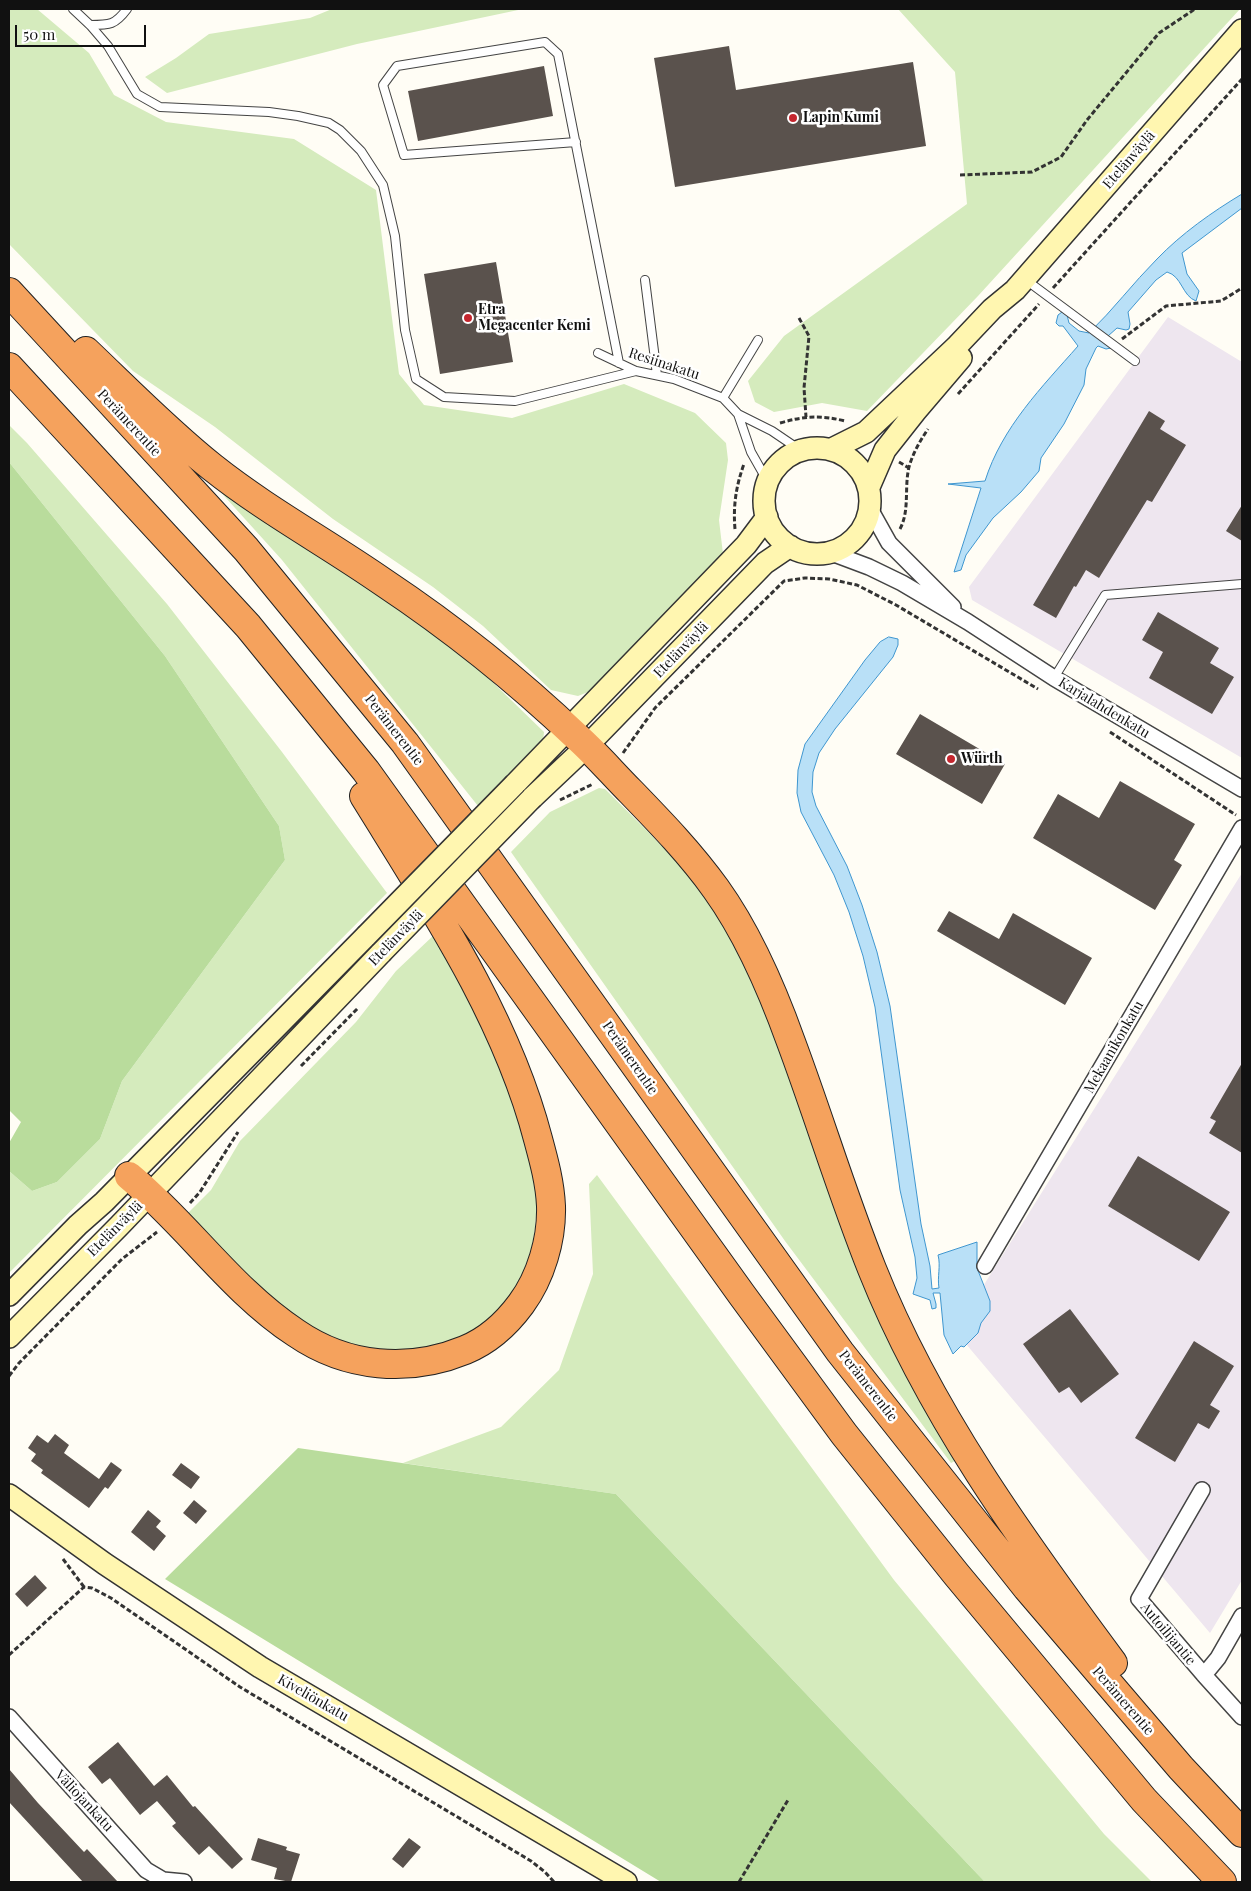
<!DOCTYPE html>
<meta charset="utf-8">
<style>
body{margin:0}
#map{position:relative;width:1251px;height:1891px;overflow:hidden;background:#fffdf5;font-family:"Playfair Display",serif}
canvas{display:block}
.frame{position:absolute;inset:0;border:10px solid #111;pointer-events:none}
.scale{position:absolute;left:15px;top:25px;width:131px;height:22px;box-sizing:border-box;border:2px solid #111;border-top:0;padding-left:6px;font-size:15px;line-height:18px;white-space:nowrap;color:#111;-webkit-text-stroke:4px #fff;paint-order:stroke}
</style>
<div id="map">
<canvas width="1251" height="1891"></canvas>
<div class="frame"></div>
<div class="scale">50 m</div>
</div>
<script>
const ctx = document.querySelector('canvas').getContext('2d');
ctx.lineJoin = 'round';
function fillPath(path, color) { ctx.fillStyle = color; ctx.fill(path, 'evenodd'); }
function stroke(path, color, width, dash) { ctx.strokeStyle = color; ctx.lineWidth = width; ctx.lineCap = dash ? 'butt' : 'round'; ctx.setLineDash(dash || []); ctx.stroke(path); }
function write(font, color, halo, rows, align = 'center') {
  ctx.font = font + ' "Playfair Display",serif'; ctx.lineWidth = 5; ctx.setLineDash([]); ctx.textBaseline = 'middle'; ctx.strokeStyle = halo; ctx.fillStyle = color; for (const [text, x, y, turn = 0] of rows) {
    ctx.save(); ctx.translate(x, y); ctx.rotate((+turn || 0) * Math.PI / 180); ctx.textAlign = isNaN(turn) ? turn : align; if (halo) ctx.strokeText(text, 0, 0); ctx.fillText(text, 0, 0); ctx.restore();
  }
}
fillPath(new Path2D(`
 M1168,317L1242,362V758L972,600L969,587Z
 M1242,873V1580L1210,1633L955,1331Z`), '#eee6ef');
fillPath(new Path2D(`
 M9,9H37L89,53L114,95L166,122L294,139L376,190L399,374L424,405L512,418L624,384L695,413L726,443L728,460L719,520L723,554L593,690L578,696L551,690L483,626L433,587L333,519L215,427L133,371L9,244Z
 M332,9H523L357,44L167,93L145,77L176,58L209,34L310,18Z
 M898,9H1240L978,296L867,411L822,403L774,412L755,402L748,381L784,336L967,204L955,72Z
 M9,425L27,443L167,604L282,752L387,893L9,1273V1171L32,1191L57,1182L100,1139L122,1081L285,860L279,826L165,656L9,462Z
 M198,467L267,523L306,549L379,593L475,665L544,732L543,742L478,806L282,560Z
 M599,788L605,789C648,832 695,875 726,928C757,981 778,1039 799,1097C825,1167 848,1238 875,1307C896,1361 926,1411 957,1460L951,1463L785,1241L511,852L550,812Z
 M435,934C469,1002 508,1070 527,1145C529,1156 534,1168 535,1179C537,1201 537,1224 532,1245C516,1312 461,1355 392,1351C371,1350 348,1346 328,1336C272,1308 230,1259 186,1215L211,1190L240,1141L356,1022L396,971Z
 M597,1175L894,1580L1104,1834L1152,1882H985L616,1494L403,1463L501,1427L559,1370L593,1274L589,1184Z`), '#d5ebbd');
fillPath(new Path2D(`
 M9,462L165,656L279,826L285,860L122,1081L100,1139L57,1182L32,1191L9,1171V1143L21,1122L9,1110Z
 M298,1448L616,1494L985,1882H661L165,1579Z`), '#b9dc9c');
const water = new Path2D(`
 M1242,194V208L1182,253L1187,274L1199,291L1196,301C1182,296 1182,276 1167,272L1156,280L1128,312L1130,324L1129,329L1126,330L1117,328L1108,336L1111,348L1106,349L1098,346L1096,348L1086,369L1084,385L1064,424L1041,458L1039,471L1021,492L993,518L966,555L961,570L954,572L981,488L948,484L985,481C1002,427 1042,387 1078,346L1063,326H1059L1056,323L1058,315L1062,312L1067,315L1069,323L1079,331L1089,333C1113,310 1133,283 1157,259C1181,234 1212,212 1242,194Z
 M889,637L898,639V645L893,657L835,729L819,753L813,772L812,792L816,806L847,866L862,905L877,952L890,1006L921,1224L930,1266L932,1289L939,1288C937,1277 941,1266 938,1255L977,1242V1268L990,1301V1311L981,1323L978,1333L964,1347L961,1346L953,1354L944,1335L940,1293H933L936,1304V1308L932,1309L930,1300L913,1294L917,1278L915,1257L900,1190L875,1007L863,956L849,912L834,875L801,812L797,793L798,770L805,744L865,660L880,642Z`);
fillPath(water, '#b9e0f7');
stroke(water, '#3f96cf', 1);
fillPath(new Path2D(`
 M729,46L736,90L913,62L926,146L675,187L654,58Z
 M544,66L553,116L418,141L408,91Z
 M496,262L513,362L440,374L424,274Z
 M1149,411L1165,421L1160,429L1186,445L1152,502L1147,500L1099,578L1086,570L1076,587L1074,586L1056,618L1033,605Z
 M1242,505V541L1226,531Z
 M1158,612L1219,648L1210,663L1234,677L1212,714L1149,678L1163,652L1142,640Z
 M920,714L1005,764L982,804L896,754Z
 M1120,781L1195,824L1174,860L1182,865L1155,910L1033,838L1058,794L1099,818Z
 M949,911L999,939L1013,913L1092,958L1065,1005L937,931Z
 M1242,1063V1153L1209,1133L1216,1121L1210,1118Z
 M1138,1156L1230,1212L1199,1261L1108,1206Z
 M1070,1309L1119,1374L1081,1403L1069,1387L1059,1393L1023,1344Z
 M1194,1341L1234,1366L1210,1405L1220,1411L1209,1429L1198,1423L1175,1462L1135,1438Z
 M55,1434L69,1445L64,1453L99,1479L111,1462L122,1470L108,1489L105,1487L89,1508L41,1473L43,1470L31,1461L36,1454L28,1448L37,1435L48,1443Z
 M181,1463L200,1477L191,1489L172,1475Z
 M194,1500L207,1511L196,1524L183,1513Z
 M148,1510L161,1521L156,1527L166,1536L154,1551L131,1532Z
 M35,1575L47,1588L27,1607L15,1594Z
 M118,1742L154,1786L167,1775L193,1807L195,1806L243,1859L232,1869L209,1846L199,1855L172,1826L176,1823L157,1801L140,1815L110,1778L102,1784L88,1767Z
 M9,1769L38,1803L84,1852L87,1849L118,1882H83L9,1802Z
 M258,1838L287,1847L286,1850L300,1854L291,1882L274,1879L277,1868L251,1860Z
 M409,1838L421,1847L403,1868L392,1859Z`), '#5a524d');
const service = new Path2D(`
 M73,9L90,25L108,46L137,94L160,107L269,112L298,116L329,123L340,130L361,151L383,185L395,236L405,330L416,379L444,397L515,401L636,371
 M90,25C110,25 115,25 127,9
 M576,142L404,155L383,85L397,66L545,42L558,54L619,363
 M645,280L657,375
 M1026,280L1135,361
 M598,353L636,371L674,379L723,398L738,414L772,431L800,450
 M723,398L758,340
 M738,414L751,452L768,482
 M1054,678L1105,595L1242,584`);
const minor = new Path2D(`
 M870,509L889,543L953,607
 M829,552L869,567L902,583L968,622L1054,678L1242,789
 M985,1266L1242,828
 M1202,1490L1139,1599L1204,1675L1242,1717
 M1204,1675L1218,1658L1242,1616
 M9,1717L146,1870L163,1880L184,1882`);
const secondary = new Path2D(`
 M764 501a53 53 0 1 1 106 0a53 53 0 1 1-106 0Z
 M832,449L866,432L956,347L992,309L1015,290L1242,30
 M869,487L885,450L915,412L961,358
 M515,784L746,545L767,517
 M532,798L587,746L765,563L790,546
 M9,1295L78,1225L104,1202L366,936
 M9,1337L119,1226L381,953
 M9,1495L105,1564L260,1667L626,1882`);
const motorway = new Path2D(`
 M9,292L246,549L405,743L840,1352L1027,1588L1181,1768L1242,1833
 M86,351C127,390 168,432 212,467C266,510 327,543 383,582C452,628 517,680 577,737C596,754 613,774 631,792C661,823 691,854 716,889C749,935 772,989 791,1042C819,1117 842,1194 872,1269C929,1412 1021,1539 1113,1663
 M9,367L248,626L366,771L742,1295L844,1434L956,1574L1144,1800L1222,1882
 M129,1176C188,1225 232,1291 296,1333C347,1368 409,1373 465,1350C487,1341 507,1323 521,1304C541,1277 552,1239 551,1206C550,1183 544,1161 538,1139C506,1016 430,903 364,796`);
stroke(service, '#444', 10);
stroke(minor, '#444', 18);
stroke(secondary, '#333', 24);
stroke(motorway, '#222', 30);
stroke(new Path2D(`
 M960,175L1032,172L1061,157L1087,120L1159,33L1195,9
 M1053,288L1242,79
 M799,318L809,336L804,388L806,417
 M1122,339L1166,306L1221,301L1242,288
 M958,394L1039,304
 M780,423C804,416 821,415 845,421
 M899,462L909,468
 M735,529C733,506 736,486 744,464
 M900,529C910,510 904,488 909,467C913,453 920,441 928,429
 M1110,732L1236,815
 M623,753L655,708L784,581L805,578L829,579L857,585L896,605L1038,689
 M560,800L593,784
 M301,1066L358,1008
 M190,1203L200,1192L238,1132
 M9,1376L19,1363L122,1259L157,1232
 M63,1559L84,1587
 M9,1655L84,1587L92,1588L111,1598L240,1687L531,1861L545,1872L554,1882
 M739,1882L788,1800`), '#333', 3, [5, 2.5]);
stroke(service, '#fff', 8);
stroke(minor, '#fff', 15);
stroke(secondary, '#fff6b0', 21);
stroke(motorway, '#f5a25d', 28);
const secondaryBridge = new Path2D(`
 M366,936L515,784
 M381,953L532,798`);
stroke(secondaryBridge, '#333', 24, []);
stroke(secondaryBridge, '#fff6b0', 21);
for (const [x, y, r, color] of [
 [793,118,5,"#c4262e"],
 [468,318,5,"#c4262e"],
 [951,759,5,"#c4262e"]
]) { const dot = new Path2D(); dot.arc(x, y, r, 0, 2 * Math.PI); ctx.fillStyle = color; ctx.fill(dot); stroke(dot, '#fff', 2); }
write('bold 14px', '#111', '#fff', [
 ["Lapin Kumi",803,118],
 ["Etra",478,310],
 ["Megacenter Kemi",478,326],
 ["Würth",961,759]
], 'left');
write('14px', '#111', '#fff', [
 ["Etelänväylä",1129,160,-49],
 ["Resiinakatu",664,364,18],
 ["Perämerentie",129,423,47],
 ["Etelänväylä",681,650,-46],
 ["Karjalahdenkatu",1104,708,31],
 ["Perämerentie",394,730,52],
 ["Etelänväylä",396,938,-46],
 ["Mekaanikonkatu",1114,1047,-60],
 ["Perämerentie",630,1058,55],
 ["Etelänväylä",115,1229,-45],
 ["Perämerentie",868,1386,52],
 ["Autoilijantie",1168,1634,50],
 ["Kiveliönkatu",313,1698,30],
 ["Perämerentie",1123,1701,49],
 ["Väliojankatu",84,1801,47]
]);
</script>
